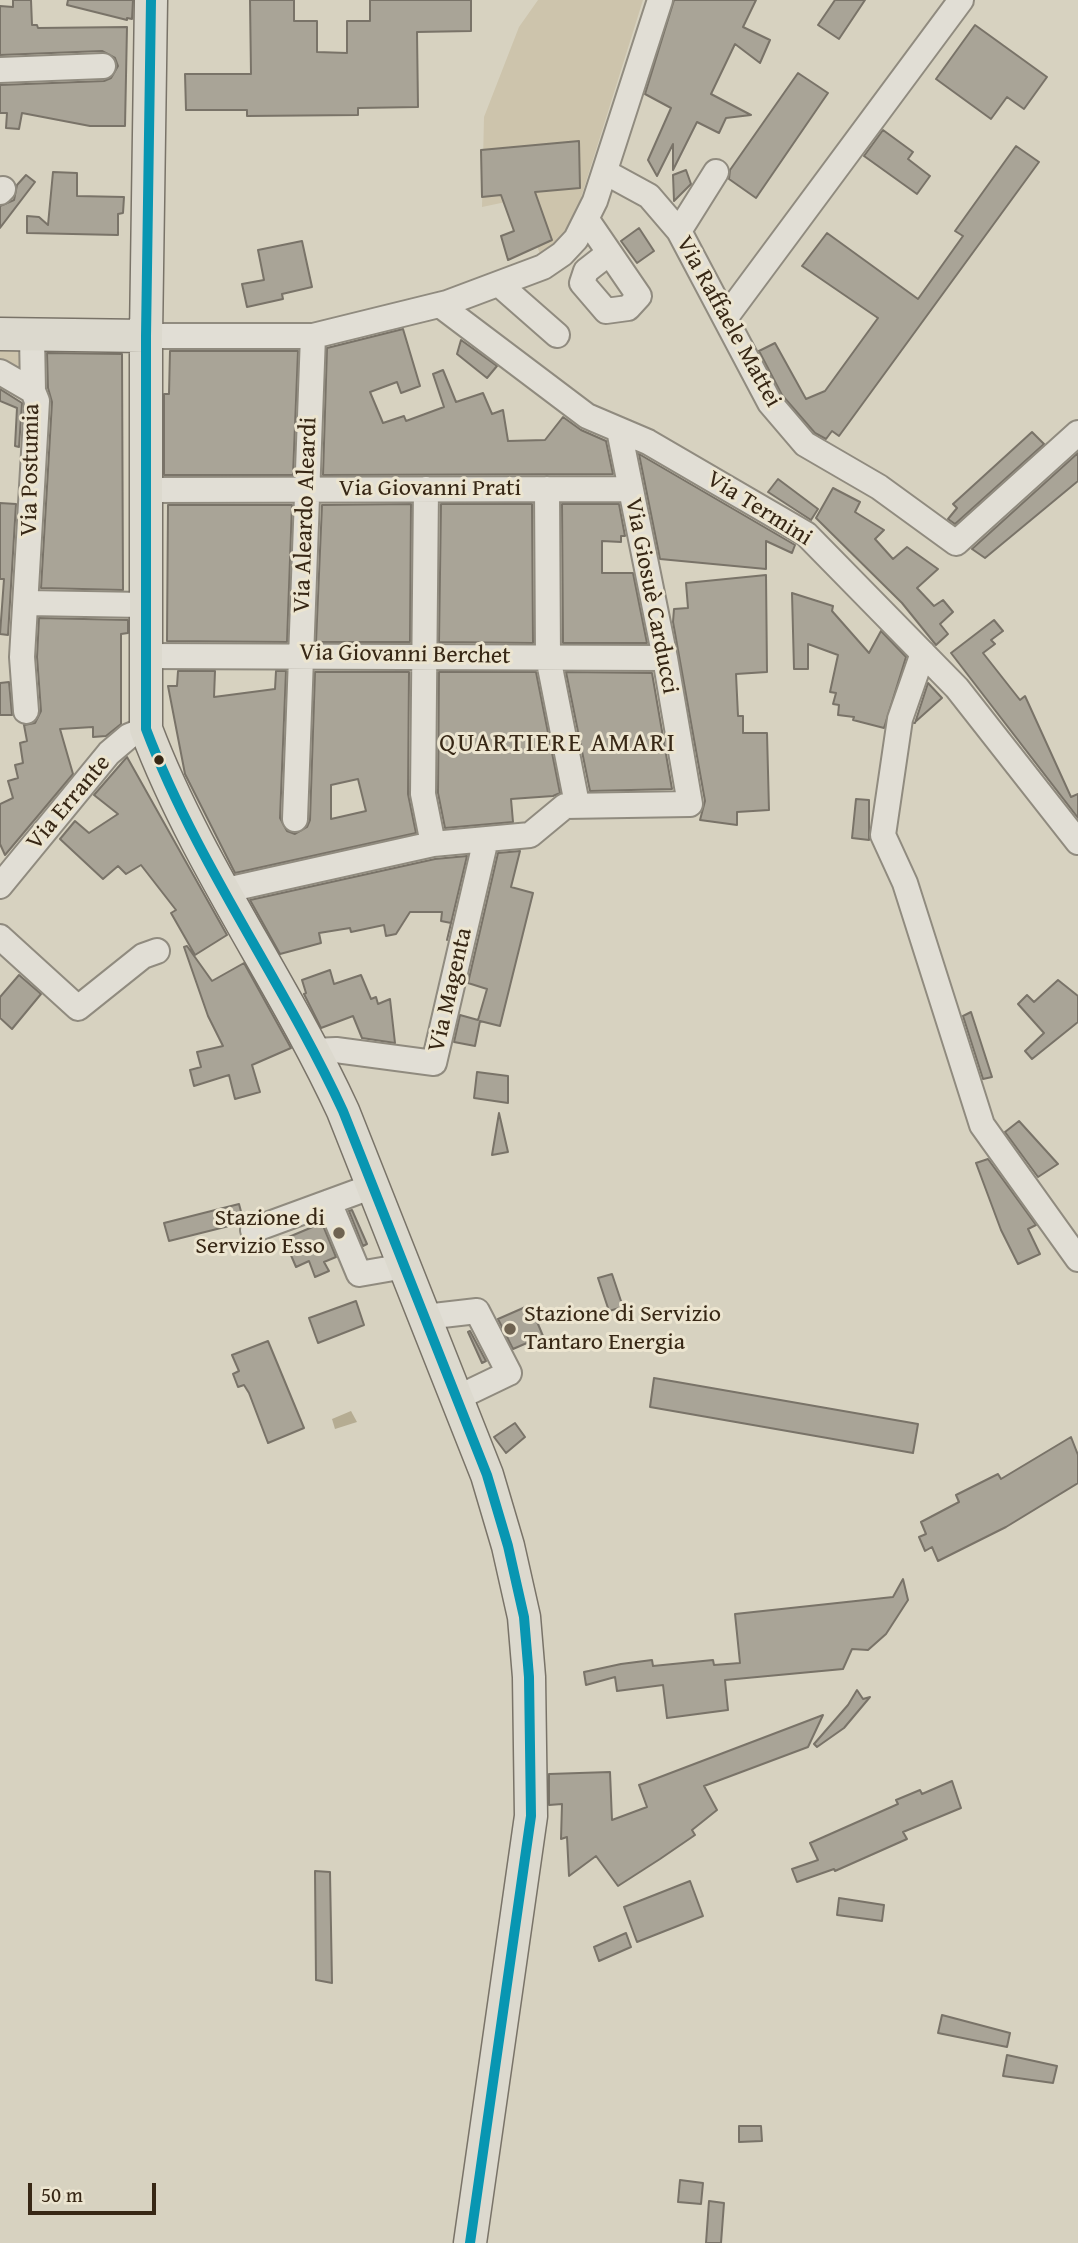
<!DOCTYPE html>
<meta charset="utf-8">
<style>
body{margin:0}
#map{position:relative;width:1078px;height:2243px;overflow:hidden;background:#d7d2c0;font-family:"Gentium Book Plus",serif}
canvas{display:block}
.scale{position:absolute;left:28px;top:2183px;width:128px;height:32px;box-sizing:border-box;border:4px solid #372715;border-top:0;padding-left:9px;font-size:21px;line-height:24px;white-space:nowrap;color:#372715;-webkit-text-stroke:5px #ece5d0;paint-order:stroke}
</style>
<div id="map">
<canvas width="1078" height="2243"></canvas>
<div class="scale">50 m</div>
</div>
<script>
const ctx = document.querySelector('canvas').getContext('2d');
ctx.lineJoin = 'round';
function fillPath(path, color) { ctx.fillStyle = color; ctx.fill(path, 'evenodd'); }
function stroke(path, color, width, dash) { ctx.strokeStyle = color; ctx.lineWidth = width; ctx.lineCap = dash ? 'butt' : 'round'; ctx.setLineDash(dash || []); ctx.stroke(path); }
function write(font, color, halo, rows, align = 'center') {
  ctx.font = font + ' "Gentium Book Plus",serif'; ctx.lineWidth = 6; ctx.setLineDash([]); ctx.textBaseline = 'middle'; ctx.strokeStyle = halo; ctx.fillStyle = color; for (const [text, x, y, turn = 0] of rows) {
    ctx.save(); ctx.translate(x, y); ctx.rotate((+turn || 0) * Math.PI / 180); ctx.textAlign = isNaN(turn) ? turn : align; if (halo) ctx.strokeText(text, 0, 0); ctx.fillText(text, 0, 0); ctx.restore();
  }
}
fillPath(new Path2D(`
 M538,0H643L574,220L558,241L540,254L520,199L482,207L484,117L519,27Z
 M0,348H22V367L20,369L0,359Z`), '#cdc4ac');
fillPath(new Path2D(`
 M351,1411L357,1422L335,1429L332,1419Z`), '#b5ac92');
const building = new Path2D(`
 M13,0H31L32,25H37L38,28L127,27L125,126H90L22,113L19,129L6,128L7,113H0V85L104,81L111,78L118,66L115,58L102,51L0,55V6L13,7Z
 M68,0H133L132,19L127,18V20L67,5Z
 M250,0H294V21H317V52L347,53V21H370V0H471V31L417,32L418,107L358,108V115L247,116V110H186L185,74H251Z
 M674,0H756L743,27L770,40L760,63L735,44L711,94L751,115L726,118L719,133L697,122L673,170V144L657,176L648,160L671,108L645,94Z
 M835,0H865L839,39L818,25Z
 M975,25L1047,77L1024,109L1007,97L991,119L936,79Z
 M798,73L828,93L756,198L729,179L730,170Z
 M883,130L913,152L908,159L930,176L917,194L864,156Z
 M579,141L580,188L535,192L552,240L508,260L501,236L514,231L501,195L482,197L481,150Z
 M1016,146L1039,162L839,436L832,431L826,439L815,433L782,395L759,351L775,343L806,399L825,391L878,318L802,266L827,233L918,299L963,236L955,231Z
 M686,170L691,184L674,201L673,175Z
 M53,172L77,173V196L124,197L123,213L118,214V235L27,233V216L39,217L48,225Z
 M26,175L35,182L0,228V206L14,200L17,185Z
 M639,228L654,251L637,263L621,241Z
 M302,241L312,287L282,294L283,299L247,307L242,284L264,280L258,250Z
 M403,329L420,386L401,393L397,382L370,392L383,423L404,416L406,421L444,407L433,374L443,370L456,402L483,393L492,414L503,410L508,441L545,440L563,417L581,430L606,441L613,474L323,475L327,348Z
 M461,340L497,366L487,378L457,354Z
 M170,351H298L293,475H164V394H169Z
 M47,353L122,354L123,590L41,588L52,402L48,388Z
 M0,389L22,403L19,447L15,446L17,408L0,401Z
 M1032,432L1044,444L955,524L948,519L957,508L953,504Z
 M1078,453V481L985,558L972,549Z
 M639,454L795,545L792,553L766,541V569L660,559Z
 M778,479L818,509L811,520L768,492Z
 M833,488L860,502L855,512L884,530L875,539L893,559L907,547L938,569L917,588L934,606L943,600L953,612L940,624L948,634L936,645L902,603L816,518Z
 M0,503L16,504L8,635L0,634L4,579H0Z
 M411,504L410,642H316L322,505Z
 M441,504H532L533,643L439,642Z
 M562,504H619L625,536H621V542L602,541V573H633L647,643H563Z
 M168,505H292L287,642L167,641Z
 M766,575L767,672L736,674L738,716H743V733H767L769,810L737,812V825L700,820L705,801L673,622L674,609L688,608L686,583Z
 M792,593L833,606L832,611L869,653L881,631L906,657L884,728L853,720L854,717L838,715L839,705L833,704L836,693L830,692L838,655L808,644V669H794Z
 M39,618L128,620V633L121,634V724L106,736L93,737V727L60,729L73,774L5,855L0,844V804L13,798L8,781L18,778L15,765L23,763L20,743L27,741L24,725L35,723L41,711L37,657Z
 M994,620L1003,631L991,640L995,644L983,653L1020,700L1025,696L1071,797L1078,794V818L951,653Z
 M178,671H215L214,697L275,689L276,671H286L280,818L287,831L295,834L307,827L310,820L315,672H409L408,794L416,833L235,873L185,774L168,686H177ZM358,779L366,811L331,819V785Z
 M439,672H536L560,793L553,796L511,799L513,822L445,828L438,793Z
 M566,672L652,673L672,789L590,791Z
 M9,682L12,715H0V683Z
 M928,683L942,698L914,723H915Z
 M127,757L227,935L195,955L171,913L176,910L141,865L126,874L118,866L103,879L60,839L75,821L89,833L118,814L94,795Z
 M856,799L869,800V840L852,838Z
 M520,851L511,887L533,893L500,1026L480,1021L475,1046L454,1042L460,1015L478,1020L487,989L468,983L498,853Z
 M467,856L447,940L451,923L441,921L442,912H410L396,934L386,936L384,925L351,932L350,928L319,933L321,943L280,954L250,900L435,859Z
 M187,946L212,981L244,963L291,1048L252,1065L260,1092L235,1099L229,1075L194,1086L190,1070L201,1067L197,1052L223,1046L208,1016L184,947Z
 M330,970L334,984L361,975L371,999L376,997L378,1004L390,999L395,1043L362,1038L353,1016L321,1028L304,994L306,993L302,980Z
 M19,975L41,994L12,1029L0,1018V997Z
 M1058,980L1078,996V1022L1032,1059L1025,1051L1044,1033L1018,1004L1027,995L1034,1002Z
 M971,1012L992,1077L983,1079L963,1016Z
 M477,1072L508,1076V1103L474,1098Z
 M499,1113L508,1152L492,1155Z
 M1019,1121L1058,1164L1038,1177L1005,1132Z
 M988,1159L1036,1225L1028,1229L1040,1254L1018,1264L1001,1230L976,1163Z
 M239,1204L243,1219L241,1223L169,1241L164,1223Z
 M352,1210L367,1244L363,1246L349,1211Z
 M322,1223L336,1257L324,1262L329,1271L315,1277L309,1261L296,1267L284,1239Z
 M612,1274L623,1307L609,1311L598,1278Z
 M356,1301L364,1325L318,1343L309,1318Z
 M530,1305L543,1336L513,1349L498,1319Z
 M470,1331L486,1361L482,1363L468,1332Z
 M268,1341L304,1428L268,1443L249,1393L244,1385L238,1387L233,1374L239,1371L232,1355Z
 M654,1378L918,1424L913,1453L650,1407Z
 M515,1423L525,1437L506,1453L494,1437Z
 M1071,1437L1078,1455V1483L1006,1527L938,1561L932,1547L925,1551L919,1537L926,1534L921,1522L959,1502L956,1495L998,1474L1001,1479Z
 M903,1579L908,1600L886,1634L868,1650L852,1649L843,1669L725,1680L728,1710L667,1718L663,1685L617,1691L615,1677L586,1685L584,1672L621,1664L652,1660L653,1666L713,1660L714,1665L740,1663L735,1614L893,1597Z
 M857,1690L863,1699L870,1697L844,1728L817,1747L814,1744L848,1705Z
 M823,1715L808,1747L704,1786L717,1810L692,1830L695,1835L660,1859L618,1886L596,1856L569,1876L567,1837L561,1839L562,1804L549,1805V1774L610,1772L612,1820L647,1807L639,1785Z
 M952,1781L961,1808L903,1832L907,1839L835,1871L834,1869L797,1882L792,1869L818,1860L810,1843L898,1804L896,1800L920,1790L922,1794Z
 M315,1871L330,1872L332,1983L316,1980Z
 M690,1881L703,1916L637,1942L624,1907Z
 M839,1898L884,1905L882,1921L837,1915Z
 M626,1933L631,1947L599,1961L594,1947Z
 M942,2015L1010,2033L1007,2047L938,2033Z
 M1007,2055L1057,2066L1053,2083L1003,2076Z
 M739,2126H761L762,2141L739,2142Z
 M680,2180L703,2183L701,2204L678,2202Z
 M709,2201L724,2203L721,2243H706Z`);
fillPath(building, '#a9a497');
stroke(building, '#797368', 2);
const minor = new Path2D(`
 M0,70L103,66
 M605,172L649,196L679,231L770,403L805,444L879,487L956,543L1078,433
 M0,192L3,189
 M587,220L639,296L628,308L606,311L582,283L586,271L609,253
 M679,231L716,172
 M500,285L557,335
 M440,305L587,416L648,442L806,534L957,688L1078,842
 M726,317L961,0
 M146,336H313L447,303L543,267L562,254L576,239L595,201L660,0
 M0,372L33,391
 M426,489L423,794L433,844
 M547,489L548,657L577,804
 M146,490L630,489
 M27,603L144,605
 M923,653L900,719L883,835L905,883L982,1125L1078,1259
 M144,656L665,658
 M26,711L22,657L37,401L33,391L32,336
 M295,819L313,336
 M0,886L109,753L129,736L146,729
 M222,891L433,844L530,835L565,806L690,804L665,658L619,430
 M0,937L78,1008L143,956L157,951
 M313,1051L336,1050L434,1063L486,839
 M329,1202L359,1274L405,1266
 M253,1230L373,1186
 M425,1317L477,1311L509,1373L457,1398`);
const major = new Path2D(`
 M151,0L146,336V729C197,864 283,981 343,1111L487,1475L508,1546L524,1617L529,1677L531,1816L470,2243
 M0,334L146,336`);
stroke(minor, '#908b7f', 28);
stroke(major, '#797368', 35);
stroke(minor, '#e1ded5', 24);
stroke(major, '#dcd9ce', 32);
stroke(new Path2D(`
 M151,0L146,336V729C197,864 283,981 343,1111L487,1475L508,1546L524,1617L529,1677L531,1816L470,2243`), '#0896b2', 10);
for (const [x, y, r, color] of [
 [159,760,6,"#372715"],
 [339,1233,7,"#6f6351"],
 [510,1329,7,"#6f6351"]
]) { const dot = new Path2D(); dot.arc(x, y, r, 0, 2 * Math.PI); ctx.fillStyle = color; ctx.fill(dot); stroke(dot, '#ece5d0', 2.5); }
write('24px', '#372715', '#ece5d0', [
 ["Via Raffaele Mattei",728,322,61],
 ["Via Postumia",31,470,-89],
 ["Via Giovanni Prati",430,489],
 ["Via Termini",759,509,32],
 ["Via Aleardo Aleardi",306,515,-88],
 ["Via Giosuè Carducci",651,596,79],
 ["Via Giovanni Berchet",405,655,1],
 ["Via Errante",69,803,-50],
 ["Via Magenta",451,990,-77]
]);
write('24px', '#372715', '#ece5d0', [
 ["Stazione di",325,1219],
 ["Servizio Esso",325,1247],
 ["Stazione di Servizio",524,1315,"left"],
 ["Tantaro Energia",524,1343,"left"]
], 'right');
ctx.letterSpacing = '2px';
write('26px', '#372715', '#ece5d0', [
 ["QUARTIERE AMARI",558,744]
]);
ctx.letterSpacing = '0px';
</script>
